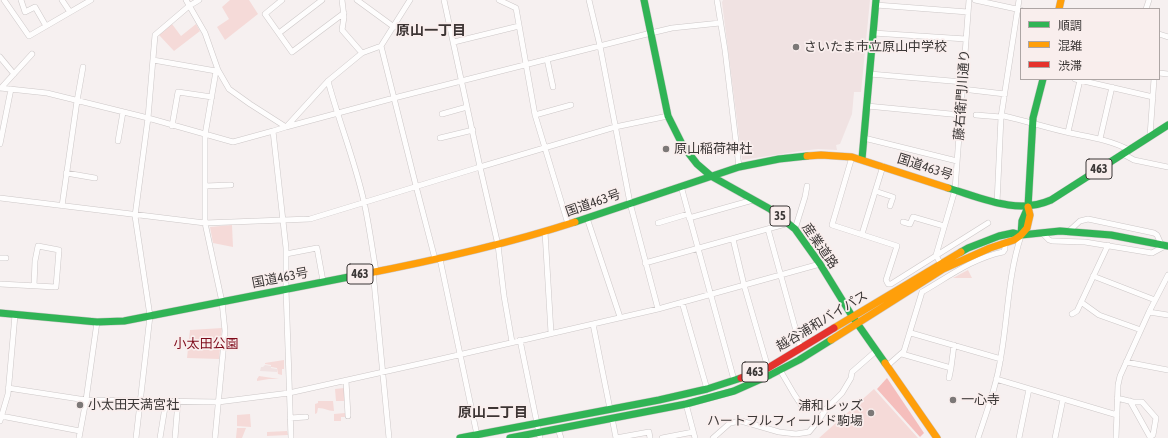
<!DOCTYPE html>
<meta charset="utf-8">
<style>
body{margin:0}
#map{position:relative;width:1168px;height:438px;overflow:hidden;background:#f6f0f0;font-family:"Asap Condensed","Noto Sans JP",sans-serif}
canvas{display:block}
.legend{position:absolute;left:1020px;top:8px;width:140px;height:72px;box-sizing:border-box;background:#f9eeed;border:1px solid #ada5a4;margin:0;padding:5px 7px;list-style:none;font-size:12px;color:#3b3736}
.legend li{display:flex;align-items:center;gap:8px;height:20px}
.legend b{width:20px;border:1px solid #ada5a4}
</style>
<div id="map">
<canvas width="1168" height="438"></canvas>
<ul class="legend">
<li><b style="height:5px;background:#30b455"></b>順調</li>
<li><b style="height:5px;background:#ff9f0a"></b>混雑</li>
<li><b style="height:5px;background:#e5322d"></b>渋滞</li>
</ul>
</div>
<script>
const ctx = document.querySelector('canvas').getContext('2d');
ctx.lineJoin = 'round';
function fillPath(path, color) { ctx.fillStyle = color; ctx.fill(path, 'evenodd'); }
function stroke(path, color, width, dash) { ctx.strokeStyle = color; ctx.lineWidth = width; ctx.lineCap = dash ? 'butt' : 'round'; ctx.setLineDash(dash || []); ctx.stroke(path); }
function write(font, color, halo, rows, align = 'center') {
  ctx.font = font + ' "Asap Condensed","Noto Sans JP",sans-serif'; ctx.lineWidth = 3.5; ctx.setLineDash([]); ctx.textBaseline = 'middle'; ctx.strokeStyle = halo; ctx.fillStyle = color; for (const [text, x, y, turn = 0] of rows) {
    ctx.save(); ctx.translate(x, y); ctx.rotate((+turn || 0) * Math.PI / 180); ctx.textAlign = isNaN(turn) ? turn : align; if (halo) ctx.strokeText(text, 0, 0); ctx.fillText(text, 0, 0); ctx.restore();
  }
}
fillPath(new Path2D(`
 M723,0H870L861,92H854L852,114L840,144L836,145L837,150L818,149L801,151L742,160L722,2Z
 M265,365L271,366V368L277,369V372L260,371L261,367H263Z`), '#f0e2e2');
fillPath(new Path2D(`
 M230,0H249L258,14L225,40L217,27L229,19L222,7Z
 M172,24L181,36L196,24L200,31L174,51L159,35Z
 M232,225L233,247L213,243L210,227Z
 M968,270L972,278H953Z
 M222,328L219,359L187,358L190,330Z
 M284,360V369H282V375L278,374L277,368L271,367V365L265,364V363Z
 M259,376L279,379H269L257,381V379Z
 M344,388L346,401H336L335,389Z
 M874,389L918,438H819Z
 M318,401H333L334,411C327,411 326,408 318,408L317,413L315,414V404L318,403Z
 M345,413L346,417H341V421H334V414Z
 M250,414L251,427L237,426V415Z
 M237,428H246L242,438H236Z
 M287,431L288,435L267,436V432Z`), '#f5dad8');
fillPath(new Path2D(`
 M887,378L924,433L920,437L877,389Z`), '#f5bebc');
const street = new Path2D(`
 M4,0L29,36L91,0
 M21,0L25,12L35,7L46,26
 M62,0L70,12
 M186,0L205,33L218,70L229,89L250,104L286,127L273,131L286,248V289L291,438
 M282,0L265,14L292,52L344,13
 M342,0L344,17L342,30L362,53
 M357,0L394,27
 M410,0L381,46L416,186L435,259
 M444,0L480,167L615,127L668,116
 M499,0L516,8L535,115L568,224
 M589,0L600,46L630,203L658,309
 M717,0L725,50L739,167
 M975,0L1021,10
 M876,5L968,12
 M1146,9L1149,0
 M279,33L322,0
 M873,33L966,39
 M1159,34L1168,37
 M454,42L519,26
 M0,57L14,74
 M547,59L553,87
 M153,60L216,71
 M1159,73L1168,74
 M870,74L963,82
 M1075,79L1153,97
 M328,81C339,122 355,161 364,202C369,224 372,248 376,271
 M0,88L47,93L148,118L233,142L273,131
 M1,88L32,54
 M962,89L1005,94
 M867,106L961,115
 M442,114L467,107
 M535,115L571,105
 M976,115L1001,117L1004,116C1026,121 1048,128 1070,133C1089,137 1111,140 1129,150
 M172,126L178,92L212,97
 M287,126L328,81L362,53L381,46
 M286,127L394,98L651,33L672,28L720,23
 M1068,132L1080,80
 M1150,136L1154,79
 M440,138L473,130
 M864,138L957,161
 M1100,139L1112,87
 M118,141L123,112
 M0,144L11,89
 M1123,154L1134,160L1168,167
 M852,157L832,225L897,246L886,280L888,284H891L988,223
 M66,173L95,178
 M205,186L231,185
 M681,186L734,380
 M875,191L893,197L890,206
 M0,198L205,223L310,219L480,167L498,245L504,296L512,342
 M997,203L1001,117L1019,0
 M62,206L77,101L83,67
 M587,218L620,317
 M689,218L753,200
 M903,222L910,224L913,217L944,226
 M658,223L688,214
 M768,229L801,349
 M795,229L805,197L807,186
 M1069,231L1080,221L1088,219L1154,233L1157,235L1161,244
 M545,232L551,333
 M1042,233L1049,240L1052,241L1085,242L1152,253L1165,246
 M862,234L883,166
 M733,239L744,285L768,368
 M286,254L317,248L323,281
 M0,258H6
 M440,259L477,435
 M645,263L789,223
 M940,263L936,255L955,190L969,0
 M373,271L389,438
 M1093,276L1155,300
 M0,284L56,287L59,250L38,246L35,261L34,286
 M682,302L707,389
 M1081,302L1099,315L1141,330
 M1149,312L1168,315
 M1072,314L1077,311L1108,245
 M593,324L610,409
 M911,333L1001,359
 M520,340L540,438
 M902,354L951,368
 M1126,362L1168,370
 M887,366L904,351L922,292C948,277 973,258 1003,252L1005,249V243
 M780,370L794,394L802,406
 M949,378L951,368L954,345
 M996,379L1117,415
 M346,381L348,416
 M8,388L86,400L218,402L289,393L428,362L658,309L820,264
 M1117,398L1133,402H1142L1156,418L1153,435L1150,437L1130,401
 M686,404L695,438
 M1,416L80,431
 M290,418L306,417
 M612,418L616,438
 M0,421L8,394L15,315
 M558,429L561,438
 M79,438L86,400L97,322
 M136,438L150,316L135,216L148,118L155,35L189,6L199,0
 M160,438L166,401
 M175,438L178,401
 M215,438L225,331L222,302L205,223V135L216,71L218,70
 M616,438L649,432L650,438
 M662,438L693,432
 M713,438L730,423L741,421L779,432L796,434L809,432L818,421L826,409L842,393L851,378L852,372L876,351
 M978,438C987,411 997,384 1001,356C1008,316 1008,275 1021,236
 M1019,438L1029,389
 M1055,438L1063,399
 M1116,438L1118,385L1120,376L1149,312L1168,275`);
const fast = new Path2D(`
 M644,0L668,116L683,146L697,164L711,176L770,209L795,229L820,264L852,316L885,363
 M862,159L876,0
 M948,188C982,198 1017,215 1051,200L1168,125
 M1028,207L1033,118L1043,79
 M575,222L739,167L779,159L807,156
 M1021,235L1022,221L1028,207
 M961,252L968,248L999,236L1013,233L1021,235L1060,231L1111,235L1168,246
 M0,313L97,322L124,321L359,275
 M460,438L659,400L707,389L741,378
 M510,438L686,404L734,391L770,375L799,360L831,340`);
const slow = new Path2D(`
 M1059,9L1061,0
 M807,156L821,155L852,157L948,188
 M359,275C432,261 504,245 575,222
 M834,328L961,252
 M831,340L943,269L990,248L1014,240L1021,235L1027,228L1030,215L1028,207
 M885,363L937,438`);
const jam = new Path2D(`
 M741,378L768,368L834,328`);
stroke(street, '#ccc7c7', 6);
stroke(fast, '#ccc7c7', 8);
stroke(slow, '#ccc7c7', 8);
stroke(jam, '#ccc7c7', 8);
stroke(street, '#fefdfd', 5);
stroke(fast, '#30b455', 7);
stroke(slow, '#ff9f0a', 7);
stroke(jam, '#e5322d', 7);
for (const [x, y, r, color] of [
 [796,47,4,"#7c7877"],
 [666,149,4,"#7c7877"],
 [953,400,4,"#7c7877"],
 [80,405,4,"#7c7877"],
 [871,413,4,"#7c7877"]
]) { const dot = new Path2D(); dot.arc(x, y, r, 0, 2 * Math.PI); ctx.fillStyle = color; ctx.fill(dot); stroke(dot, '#f9eeed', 1.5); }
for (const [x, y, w] of [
 [1099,169,26],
 [780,216,20],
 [360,274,26],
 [755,372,26]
]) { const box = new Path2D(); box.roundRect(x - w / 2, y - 10, w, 20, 3); ctx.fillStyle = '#f9eeed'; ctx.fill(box); stroke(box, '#3b3736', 1); }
write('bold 12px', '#3b3736', null, [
 ["463",1099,169],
 ["35",780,216],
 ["463",360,274],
 ["463",755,372]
]);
write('13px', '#3b3736', '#f9eeed', [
 ["さいたま市立原山中学校",804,47],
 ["原山稲荷神社",674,149],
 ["一心寺",961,400],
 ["小太田天満宮社",88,405],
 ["浦和レッズ",863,406,"right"],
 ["ハートフルフィールド駒場",863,421,"right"]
], 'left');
write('13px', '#3b3736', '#f9eeed', [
 ["藤右衛門川通り",962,95,-86],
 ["国道463号",925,167,18],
 ["国道463号",593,203,-19],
 ["産業道路",820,246,55],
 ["国道463号",280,278,-11],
 ["越谷浦和バイパス",822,321,-31]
]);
write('13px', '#7e0a1a', '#f9eeed', [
 ["小太田公園",206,344]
]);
write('bold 14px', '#3d3534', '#f9eeed', [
 ["原山一丁目",431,31],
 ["原山二丁目",493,413]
]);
</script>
